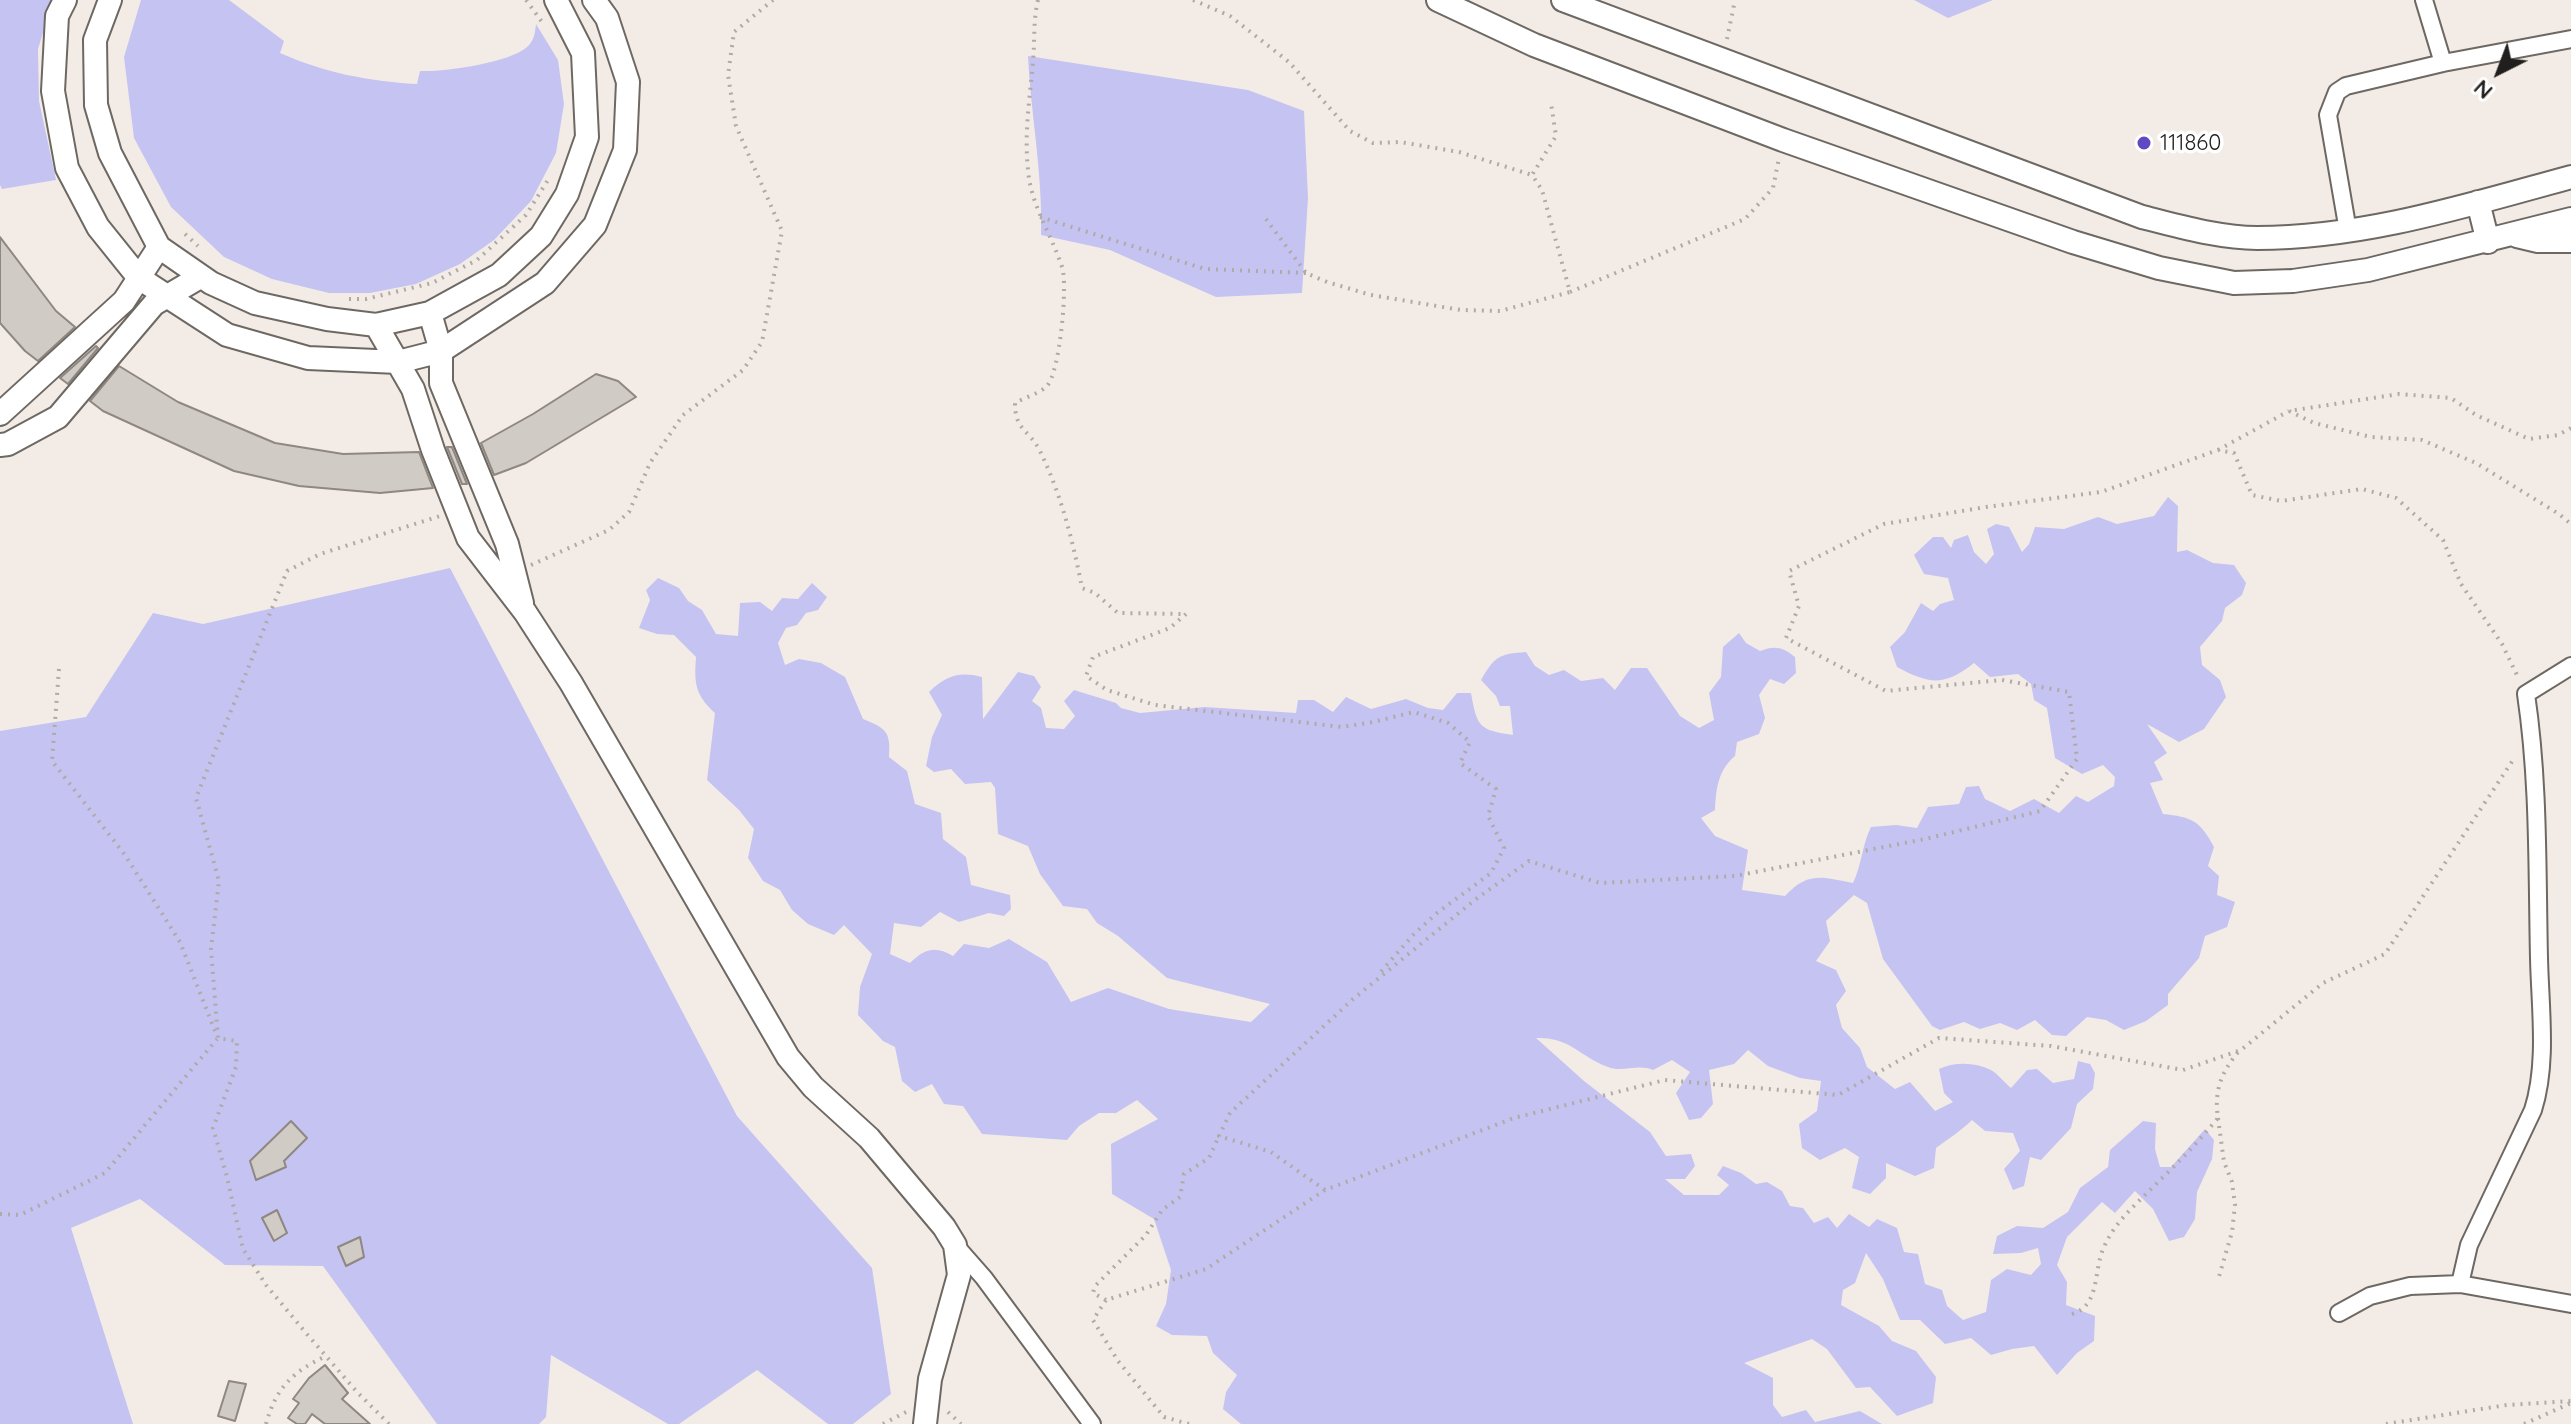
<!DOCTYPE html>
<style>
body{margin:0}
#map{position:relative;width:2571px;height:1424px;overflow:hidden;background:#f3ece6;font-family:Quicksand,sans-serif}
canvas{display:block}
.north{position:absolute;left:2459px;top:32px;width:80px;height:80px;-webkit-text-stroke:6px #fff;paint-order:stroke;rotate:222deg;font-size:22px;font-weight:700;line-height:32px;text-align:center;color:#211f1d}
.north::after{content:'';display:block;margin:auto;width:28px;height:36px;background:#211f1d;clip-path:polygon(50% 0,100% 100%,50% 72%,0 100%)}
</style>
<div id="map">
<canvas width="2571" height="1424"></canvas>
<div class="north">N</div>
</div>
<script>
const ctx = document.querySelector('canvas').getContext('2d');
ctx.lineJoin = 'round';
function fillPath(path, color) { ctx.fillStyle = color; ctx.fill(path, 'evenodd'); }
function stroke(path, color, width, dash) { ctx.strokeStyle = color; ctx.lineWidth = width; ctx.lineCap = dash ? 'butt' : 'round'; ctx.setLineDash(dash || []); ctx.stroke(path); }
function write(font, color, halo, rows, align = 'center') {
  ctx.font = font + ' Quicksand,sans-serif'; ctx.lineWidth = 7; ctx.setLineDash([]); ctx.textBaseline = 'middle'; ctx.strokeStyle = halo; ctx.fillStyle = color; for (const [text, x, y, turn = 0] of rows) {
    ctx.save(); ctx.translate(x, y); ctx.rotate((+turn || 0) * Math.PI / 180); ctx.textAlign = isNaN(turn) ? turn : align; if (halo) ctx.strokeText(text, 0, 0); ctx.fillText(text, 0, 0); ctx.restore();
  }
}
fillPath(new Path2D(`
 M0,0H53L38,49L39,101L56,180L2,189L0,185Z
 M141,0H229L284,41L280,53C325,73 368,81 417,84L420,71C444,72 509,63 527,47C534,41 535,33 536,24L558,60L564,104L556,153L531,201L494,240L460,264L416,284L370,293H329L272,279L224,257L171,207L134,138L124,57Z
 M1914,0H1993L1948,18Z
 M1028,56L1248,90L1304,111L1308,198L1302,293L1216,297L1110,250L1041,235C1043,175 1031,116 1028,56Z
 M2168,497L2178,506L2177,552L2187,550L2213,563L2234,565L2246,583L2242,595L2225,608L2222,621L2200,647L2202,665L2220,680L2226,697L2204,729L2179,742L2147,724L2167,753L2154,762L2163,780L2150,783L2163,814C2191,817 2200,820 2214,847L2208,866L2219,876L2217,895L2235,902L2227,927L2205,936L2199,958L2168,994V1005L2146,1021L2124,1030L2106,1020L2087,1017L2066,1036L2052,1035L2035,1020L2017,1030L2000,1023L1980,1029L1964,1022L1940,1030L1932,1026L1883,959L1867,903L1854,895L1826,921L1830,941L1816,961L1836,970L1846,991L1836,1005L1842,1028L1860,1048L1867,1067L1895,1089L1910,1082L1935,1111L1953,1102L1944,1093L1939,1069C1954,1062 1975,1062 1991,1070C1998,1074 2005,1083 2011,1088L2027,1070L2037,1069L2053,1083L2074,1079L2078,1061L2090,1064L2095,1073L2093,1089L2077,1104L2071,1128L2041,1160L2030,1157L2024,1186L2013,1190L2004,1169L2020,1151L2013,1133L1985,1131L1972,1120C1961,1131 1949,1138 1936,1148L1934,1168L1915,1176L1886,1163V1178L1870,1194L1852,1188L1859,1157L1845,1148L1820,1160L1802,1148L1799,1124L1817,1111L1821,1081L1800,1078L1768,1066L1748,1050L1734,1064L1709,1070L1713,1104L1701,1118L1689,1120L1676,1093L1690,1072L1672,1060L1653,1070C1638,1063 1622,1073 1608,1067C1579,1056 1570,1037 1536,1038L1584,1081L1650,1132L1666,1156L1691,1154L1695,1166L1685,1179H1665L1684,1195H1719L1729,1185L1717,1175L1723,1166L1741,1173L1756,1184L1767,1182L1782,1191L1790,1206L1803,1208L1814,1223L1828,1217L1837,1228L1849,1214L1869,1227L1877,1219L1897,1228L1904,1252L1918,1254L1925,1284L1942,1290L1947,1306L1963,1320L1986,1312L1991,1280L2007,1269L2031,1275L2041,1264L2038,1248L2021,1253L1993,1254L1997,1236L2017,1226L2043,1228L2068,1212L2080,1188L2108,1167L2110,1150L2143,1121L2156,1123L2155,1149L2160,1167H2171L2205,1129L2214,1140L2212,1159L2197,1192L2195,1219L2184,1237L2169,1241L2153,1209L2135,1191L2115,1213L2102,1202L2067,1237L2057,1265L2067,1282L2066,1305L2095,1316L2094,1341L2077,1353L2057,1375L2034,1346L2012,1349L1991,1355L1971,1338L1945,1344L1920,1320H1900L1883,1279L1866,1253L1855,1283L1843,1290L1841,1305L1879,1326L1892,1341L1916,1351L1936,1377L1933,1403L1897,1416L1870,1387L1856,1388L1827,1349L1812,1339L1744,1363L1773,1378V1405L1782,1417L1806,1410L1815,1422L1860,1411L1882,1424H1241L1223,1409L1226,1392L1237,1375L1213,1353L1207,1336L1172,1335L1156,1326L1166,1304L1171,1270L1154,1219L1112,1194L1111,1144L1158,1119L1137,1100L1116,1113H1099L1079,1126L1067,1140L982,1134L963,1106L944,1104L932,1084L915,1092L902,1081L895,1047L883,1041L858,1015L860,987L872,954L844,925L834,935L808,924L792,910L780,890L763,881L748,858L754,829L739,810L707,780L715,713C695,695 694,683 696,657L674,635L657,634L639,628L650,600L646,590L658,578L679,588L688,601L702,610L716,634L738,636L740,603L760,602L772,611L782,598L798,599L812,583L827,597L818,610L806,613L797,625L786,628L778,643L785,665L799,659L821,663L845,677L863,719C886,728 891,732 889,757L907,771L915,804L941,813L943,839L966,857L971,885L1010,895L1011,909L1004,916L989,913L959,922L940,912L921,927L894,923L890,954L910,963C924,949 935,945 953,956L964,944L989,948L1009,939L1047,962L1071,1002L1108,988L1169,1009L1251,1022L1270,1004L1167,978L1118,936L1097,923L1087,909L1063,906L1040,874L1028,846L998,834L995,788L991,782L965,784L951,769L934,772L926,766L932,737L942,715L929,692C946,676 959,671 982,677L983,719L1018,672L1034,676L1041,687L1032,701L1041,708L1046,728L1064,729L1075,716L1064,701L1074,690L1116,703L1121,708L1140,713L1205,707L1296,713L1298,700H1314L1333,712L1346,697L1371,709L1406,699L1428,708L1443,710L1457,693H1471C1477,727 1479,730 1513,735L1510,706H1500L1496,696L1481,680C1495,656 1499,654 1526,652L1535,666L1549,675L1564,670L1581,681L1603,678L1615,690L1631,668H1647L1680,716L1699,728L1714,720L1709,693L1721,677L1723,647L1739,633L1746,643L1760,651C1775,645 1783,647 1795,657L1796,673L1784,684L1770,679L1759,695L1765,718L1759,734L1737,742L1735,756C1718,770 1716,789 1715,810L1701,818L1715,836L1748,850L1742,890L1785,896C1808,871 1822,877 1853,883C1862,864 1862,845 1871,827L1896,825L1917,828L1928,807L1959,804L1966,787L1979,786L1985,799L2010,811L2034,799L2059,813L2076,796L2088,802L2114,786L2115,777L2103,765L2082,774L2055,758L2047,708L2034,700L2031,684L2018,674L1990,677L1974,663C1944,687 1929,684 1897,667L1890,647L1905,632L1921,603L1933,611L1940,604L1954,600L1948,578L1924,574L1914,555L1933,537H1943L1951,548L1954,540L1968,535L1974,552L1986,564L1994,554L1987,529L1996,524L2009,527L2022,552L2029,544L2035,527L2064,529L2098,517L2117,524L2154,516Z
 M450,568L737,1116L872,1268L891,1394L853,1424H828L757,1370L679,1424H668L551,1355L546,1417L539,1424H437L323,1266L225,1265L140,1199L71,1228L133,1424H0V731L86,717L153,613L203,624Z`), '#c5c3f2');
const building = new Path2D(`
 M0,237L56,311L75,327L38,361L25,351L0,323Z
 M96,346L98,348L68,384L60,378Z
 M119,366L178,402L275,443L343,454L419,452L433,488L380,493L299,486L234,471L103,411L90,401Z
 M596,374L618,381L636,397L526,463L494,475L481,443L533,414Z
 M447,447H452L467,484H462Z
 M291,1121L307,1138L284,1161L286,1167L256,1180L250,1161Z
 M277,1210L287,1233L274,1241L262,1218Z
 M360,1237L364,1257L346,1266L338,1247Z
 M325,1365L348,1393L342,1399L370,1424H325L312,1414L305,1424H297L288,1418L299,1403L293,1399L309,1378Z
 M229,1381L246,1384L235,1421L218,1416Z`);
fillPath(building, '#d1cbc5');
stroke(building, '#8e8782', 2);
const street = new Path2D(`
 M2424,0L2443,63
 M2348,231L2328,115L2337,92L2346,86L2443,63L2571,39
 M955,1245L984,1278L1092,1424
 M2460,1284L2469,1245L2533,1110C2548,1063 2540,1007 2539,958C2537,869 2539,781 2526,694L2571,666
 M2339,1313L2370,1296L2410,1286L2460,1284L2571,1304`);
const secondary = new Path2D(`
 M65,0L57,16L53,91L67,168L98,227L139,278L227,335L308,358L398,362L441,351L545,283L595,225L625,150L628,82L607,18L594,0
 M110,0L95,40L96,105L110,153L159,247L211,283L255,303L327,319L376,325L430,313L499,275L541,236L567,194L587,137L583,53L556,0
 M1438,0L1534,45L1783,140L2073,242L2159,268L2234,283L2293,281L2368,270L2571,219
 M1563,0L2142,217C2179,226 2219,238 2257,238C2365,238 2468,205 2571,177
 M2478,202L2488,242
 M2517,236L2538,241H2571
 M430,313L441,351V383L507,544L522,603
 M376,325L413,389L433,450L468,538L525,612L571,683L788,1057L813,1087L869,1138L944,1227L955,1245L959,1275L930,1379L925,1424
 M0,414L124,301L159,247
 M0,445L8,444L58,417L154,304L200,277`);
stroke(street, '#6e6863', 20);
stroke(secondary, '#6e6863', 26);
stroke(new Path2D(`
 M526,0L542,22
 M1038,0C1033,20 1035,40 1033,61C1030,98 1024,132 1028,170C1031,206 1051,233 1062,267C1068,284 1060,372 1047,386C1040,393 1024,398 1015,403C1015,431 1029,429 1040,451C1061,494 1073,541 1082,588L1095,593L1118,613L1184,614
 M1193,0L1230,16L1289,62L1350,131L1373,143L1400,142L1459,152L1532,175
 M1727,39L1735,0
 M1040,217L1205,269L1306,273
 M1266,219L1306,273L1327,282L1371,295L1461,310L1500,311L1570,292L1542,190L1532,175L1556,136L1551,103
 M185,234L198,246
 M1570,292L1745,219L1773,188L1779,158
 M349,299H366L432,283L477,260L526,215L548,180
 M2571,428L2558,435L2529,439L2476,415L2451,398L2399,394L2289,411L2314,423L2371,437L2422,440L2476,463L2559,514L2571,524
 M2218,450L2289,411
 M531,565L609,530L629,512L650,463L683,415L743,370L762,342L782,231L736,126L728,75L734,32L773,0
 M1186,614L1170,628L1093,657L1086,676L1107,690L1155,705L1342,727L1373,722L1414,712L1448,723L1470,742L1460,763L1496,789L1488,816L1504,848L1491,873L1437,913L1414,934L1378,975
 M59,669L52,761L125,855L180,942L215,1031
 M2218,1118L2224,1162L2232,1182L2235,1205L2232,1232L2218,1280
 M1325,1190L1271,1152L1219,1136L1230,1113L1352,1000L1476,899L1529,861L1600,883L1735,876L1925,839L2040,811L2077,759L2069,692L2002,680L1886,691L1786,638L1799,606L1789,571L1884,524L1986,507L2101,492L2218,450L2234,453L2252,495L2281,501L2362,489L2396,498L2443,540L2461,584L2502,644L2518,677
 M0,1214L20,1215L105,1173L217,1039
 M1106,1300L1093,1293L1095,1286L1146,1235L1162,1210L1180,1197L1184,1174L1209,1158L1219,1136
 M2072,1314C2099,1306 2094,1274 2102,1252C2113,1222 2137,1204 2159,1181C2180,1161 2199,1141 2218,1118C2214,1090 2221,1073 2239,1051
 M948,1412L961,1424
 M266,1424C276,1388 292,1372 326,1356
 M389,1424L357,1392L306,1333L266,1285L243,1249L227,1177L213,1128L236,1067L237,1041L218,1038L211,949L219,881L196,798L287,571L320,554L440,516
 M883,1424L906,1412
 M1189,1424L1164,1417L1118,1361L1093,1320L1106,1300L1206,1269L1325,1190L1514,1118L1665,1080L1838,1095L1939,1038L2051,1046L2183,1070L2241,1050L2323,983L2385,954L2515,757
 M2386,1424L2507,1405L2571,1401
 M2524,1424L2571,1403`), '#afaaa5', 4, [2, 6]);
stroke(street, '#fff', 16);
stroke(secondary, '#fff', 22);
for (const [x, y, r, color] of [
 [2144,143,8,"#6049c2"]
]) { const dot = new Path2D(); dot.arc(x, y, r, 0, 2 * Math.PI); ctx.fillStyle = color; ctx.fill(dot); stroke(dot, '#fff', 3); }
write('22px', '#211f1d', '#fff', [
 ["111860",2160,143]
], 'left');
</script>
